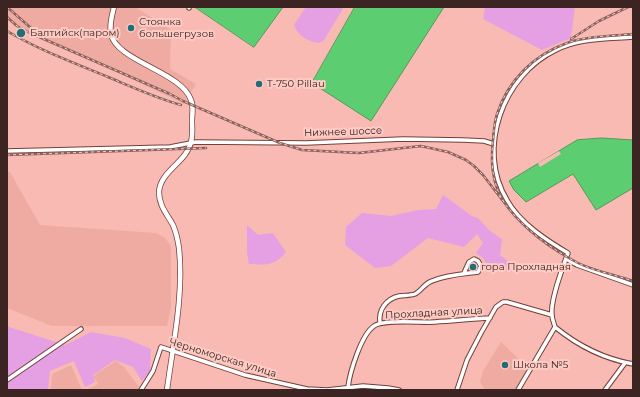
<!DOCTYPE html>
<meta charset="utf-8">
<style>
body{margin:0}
#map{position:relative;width:640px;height:397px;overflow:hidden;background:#f8bab2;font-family:Montserrat,sans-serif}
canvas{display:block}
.frame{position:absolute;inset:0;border:8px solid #3b2421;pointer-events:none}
</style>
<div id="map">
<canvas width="640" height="397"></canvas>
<div class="frame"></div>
</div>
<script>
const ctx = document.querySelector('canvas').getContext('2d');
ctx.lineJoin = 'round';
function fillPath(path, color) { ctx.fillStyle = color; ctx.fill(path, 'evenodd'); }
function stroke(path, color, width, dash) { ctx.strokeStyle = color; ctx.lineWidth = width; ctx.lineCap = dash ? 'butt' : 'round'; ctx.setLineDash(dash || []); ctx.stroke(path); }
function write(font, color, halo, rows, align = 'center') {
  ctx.font = font + ' Montserrat,sans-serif'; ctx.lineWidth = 4; ctx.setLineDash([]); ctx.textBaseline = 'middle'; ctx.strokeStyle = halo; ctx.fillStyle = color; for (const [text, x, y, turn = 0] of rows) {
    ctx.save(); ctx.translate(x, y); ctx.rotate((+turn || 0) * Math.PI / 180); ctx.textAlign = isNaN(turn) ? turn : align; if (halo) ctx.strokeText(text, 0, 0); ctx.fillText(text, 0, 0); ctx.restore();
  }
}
fillPath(new Path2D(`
 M7,7H135L171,30L170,69L196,84L184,104L7,20Z
 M7,172H10L40,225L156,233L165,238L171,246V308L167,326H52L7,308Z
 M501,342L529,369L517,390H485L480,382L483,371Z
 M116,361L124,367L140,388L138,390H86L98,384L93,376Z
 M71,365L82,390H51L52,374Z`), '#efaba2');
fillPath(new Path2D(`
 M306,7H344L324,40L319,43C307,41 299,37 294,25Z
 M485,7H575L571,38L542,50L483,19Z
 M443,195L472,216L478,218L490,231L502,239L500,255L510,263L511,270L489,272L484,259L476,253L483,243L477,234L464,247L428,238L391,266L375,268L345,245L346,227L362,213L391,216L418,210L436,209Z
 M247,225L258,235L273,233L286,252C275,266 266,265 249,264L247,253Z
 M7,325L9,327L65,345L91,332L125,338L151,349L150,371L142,381L133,367L115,360L93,375L95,382L85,387L74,361L50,371L48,390H7Z`), '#e4a0e2');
const water = new Path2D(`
 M195,7H283L254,47Z
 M355,7H444L371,121L312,83Z
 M602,138L633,140V188L596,210L573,174L526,202L514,190L509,181L577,140Z`);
fillPath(water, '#5dcd71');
stroke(water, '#539a59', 1);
fillPath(new Path2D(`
 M559,151L561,154L540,167L538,163Z`), '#f8bab2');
const minor = new Path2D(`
 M189,7V8
 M7,151L170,147L196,142L306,143L403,139L463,140L484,141L494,144
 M566,259L577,265L633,285
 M380,323C378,310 386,299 399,296C404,295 410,296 415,294C421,291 425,283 432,281C446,275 463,274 478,272L481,266L478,261L474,259L469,262L464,273
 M555,327C577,345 605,359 633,364
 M7,380L81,329
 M348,387C350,372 361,335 374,326C384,319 421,323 435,322C453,321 471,319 490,318
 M141,390L153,371L161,347L245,375L307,389L327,390L363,386L388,388L399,390
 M457,390L467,360L481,333L496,307L503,302H507L552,315
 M518,390L555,327C554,323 552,319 552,315C550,302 563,266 568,253C546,240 520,223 507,200C476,149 503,75 556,50C579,38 607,39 633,37
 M605,390L625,363`);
const major = new Path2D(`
 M114,7C112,15 109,25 111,34C116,61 182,72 191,100C194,106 192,114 192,121C192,127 193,135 191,142C187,162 160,171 159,192C159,206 167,214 173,225C176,232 178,241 179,248C184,295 173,344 167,390`);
stroke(minor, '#73403a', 5.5);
stroke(major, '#73403a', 6);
stroke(minor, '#fff', 3.5);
stroke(major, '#fff', 4.5);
const rail = new Path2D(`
 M7,7L31,28
 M7,17L17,26L30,33L170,94L183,101L280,143L302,150L359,153L421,146L448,152L466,160L474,166L483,175L503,201
 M7,31C39,50 74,63 108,77C132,87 156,98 181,105
 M633,34C614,36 585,36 567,43C534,55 508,80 497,114C494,123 494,131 493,141C490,165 493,190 509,209C527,231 553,250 578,263C594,271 616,275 633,281
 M571,39L599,21L628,7
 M7,155L206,148`);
stroke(rail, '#89625d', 2.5);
stroke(rail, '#fdcbc4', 1, [3]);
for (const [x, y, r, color] of [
 [131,28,4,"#236d77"],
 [21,33,5,"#236d77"],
 [259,84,4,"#236d77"],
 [473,267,4,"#236d77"],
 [505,365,4,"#236d77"]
]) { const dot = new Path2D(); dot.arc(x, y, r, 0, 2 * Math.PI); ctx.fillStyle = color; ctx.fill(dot); stroke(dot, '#fdcbc4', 1.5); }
write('10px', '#3b2421', '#fdcbc4', [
 ["Стоянка",139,22],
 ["большегрузов",139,34],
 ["Балтийск(паром)",30,33],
 ["T-750 Pillau",267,84],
 ["гора Прохладная",481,267],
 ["Школа №5",513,365]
], 'left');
write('10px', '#3b2421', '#fdcbc4', [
 ["Нижнее шоссе",343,132,-2],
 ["Прохладная улица",434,313,-3],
 ["Черноморская улица",223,358,17]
]);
</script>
